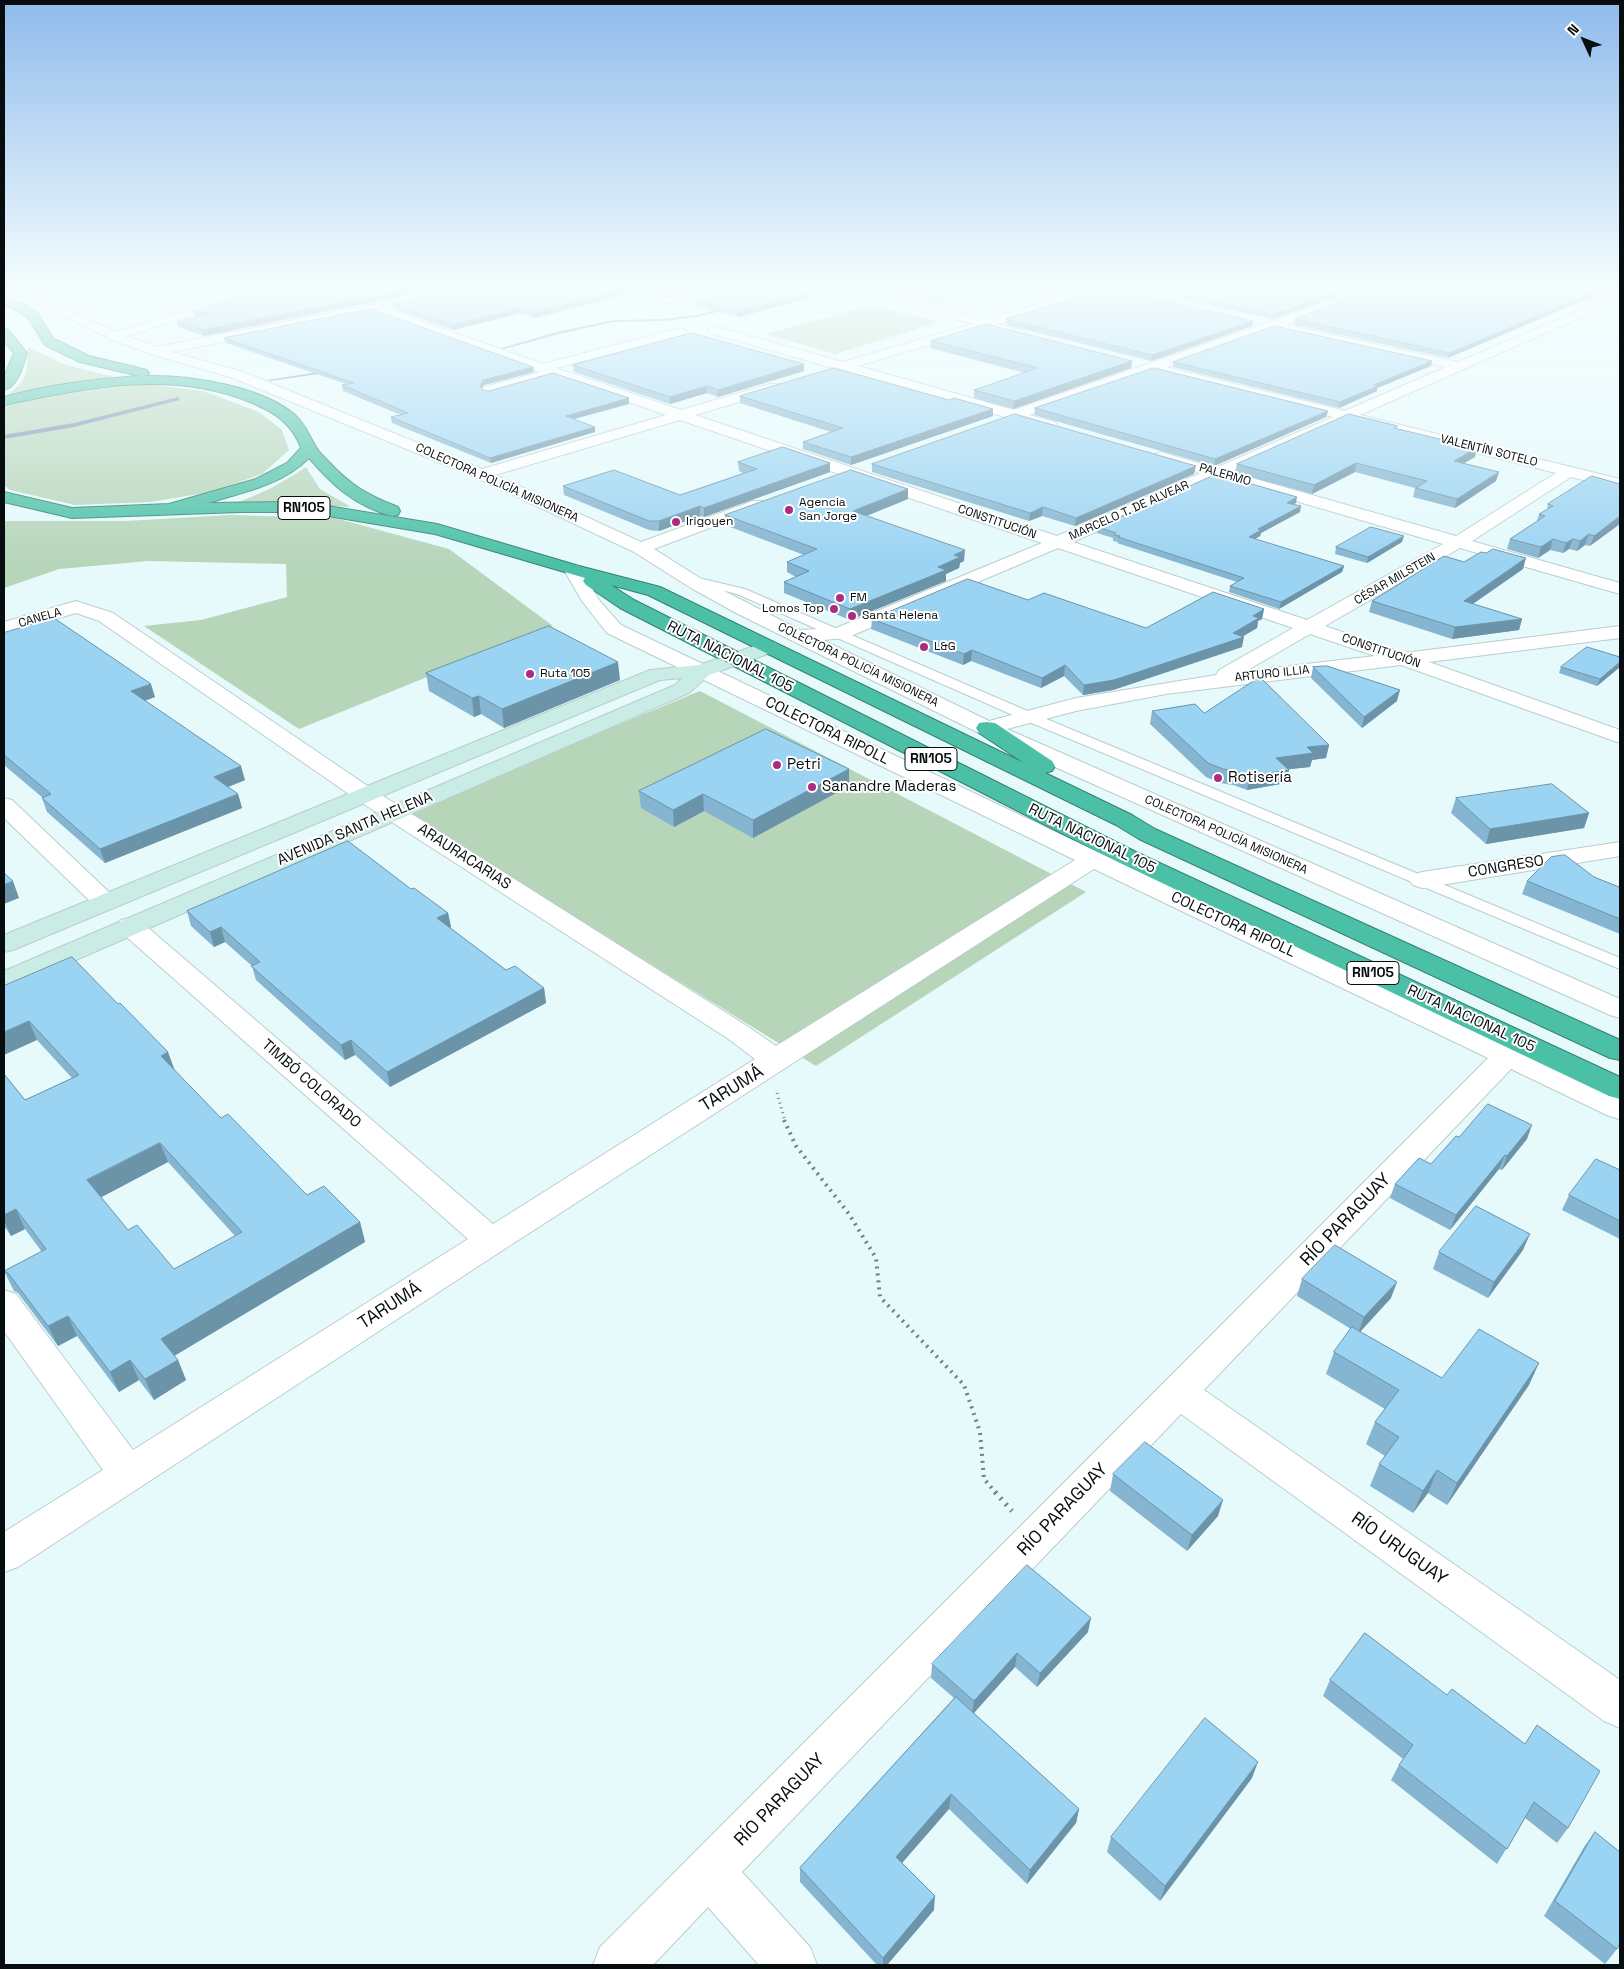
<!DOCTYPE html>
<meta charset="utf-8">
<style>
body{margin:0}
#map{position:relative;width:1624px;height:1969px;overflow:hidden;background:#e6fafc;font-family:"Space Grotesk",sans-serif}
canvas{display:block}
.frame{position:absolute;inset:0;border:5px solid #070d0e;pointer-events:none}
.north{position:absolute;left:1559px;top:15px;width:50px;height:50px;-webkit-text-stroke:4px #fff;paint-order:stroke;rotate:313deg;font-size:14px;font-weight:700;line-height:20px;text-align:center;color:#070d0e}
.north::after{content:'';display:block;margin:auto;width:18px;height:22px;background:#070d0e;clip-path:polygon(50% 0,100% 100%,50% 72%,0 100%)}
</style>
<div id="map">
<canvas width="1624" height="1969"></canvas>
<div class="frame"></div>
<div class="north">N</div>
</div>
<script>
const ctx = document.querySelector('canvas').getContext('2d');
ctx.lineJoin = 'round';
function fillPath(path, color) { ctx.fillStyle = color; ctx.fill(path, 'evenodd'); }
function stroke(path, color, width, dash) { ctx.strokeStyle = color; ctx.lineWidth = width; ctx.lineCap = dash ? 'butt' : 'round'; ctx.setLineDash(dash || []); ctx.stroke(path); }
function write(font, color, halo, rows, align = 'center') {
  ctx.font = font + ' "Space Grotesk",sans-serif'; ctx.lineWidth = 4; ctx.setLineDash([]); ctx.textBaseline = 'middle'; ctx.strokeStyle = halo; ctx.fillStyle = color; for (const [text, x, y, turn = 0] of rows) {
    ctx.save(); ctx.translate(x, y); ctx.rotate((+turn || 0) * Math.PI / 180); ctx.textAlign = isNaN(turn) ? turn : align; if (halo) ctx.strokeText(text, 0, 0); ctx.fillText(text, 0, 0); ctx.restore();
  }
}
fillPath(new Path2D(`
 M950,289L973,293L935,304L915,299Z
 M871,305L940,322L835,354L766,334Z
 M28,347L66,365L126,380L46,389L4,398C27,380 27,376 28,347Z
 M139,383L203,391L259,412L282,430L289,450L262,474L211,492L151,502L75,505L10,490L4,485V406L59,391Z
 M306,467L320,489L351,507L283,503L232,504C260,495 282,483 306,467Z
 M230,515L335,518L449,549L553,626L299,729L144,626L201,620L287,597L286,564L148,561L59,569L4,588V521H126Z
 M700,691L1086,892L816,1066L405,813Z`), '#b6d5b9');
fillPath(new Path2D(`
 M728,307L730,309L697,317L664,321L614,322L559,334L501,350L499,349L556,332L614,320L664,319L697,315Z
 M324,371L326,373L270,381L268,380Z
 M178,397L180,400L74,427L4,439V435L74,423Z`), '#788eae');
const lane = new Path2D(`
 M690,576L745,589L1032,713L1620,958V969L1022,719L737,594L686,581L684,579Z`);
const street = new Path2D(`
 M8,289H23L116,332L253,289H271L127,336L157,347L390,301L396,305L394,307L387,309L543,364L680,328L684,329L686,332L684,335L556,368L681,410L770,384H780L782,387L780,390L695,415L1057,536L1201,473L1156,460L1153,457L1156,454L1161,452L1215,468L1333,417L1153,371L1029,415L1055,422L1057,425L1055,428L1050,429L1007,419L1005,417L710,333L708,330L714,326L843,362L972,324L860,289H879L985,320L1086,289H1105L998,324L1024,331L1026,334L1024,337L1020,338L985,328L858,366L1014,410L1365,289H1382L1286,325L1458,362L1620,293V300L1360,415L1620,479V489L1571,477L1472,541L1620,583V594L1460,548L1325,626L1404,653L1620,626V638L1429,662L1620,730V743L1401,665L1166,694L1076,711L1007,729L1620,999V1018L1610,1015L979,733L738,614L691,588L634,552L475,477L233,378L151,354L111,339ZM373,312L540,372L484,387L482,390L484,393L489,394L554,376L666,415L482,469L243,372L172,352ZM1273,329L1446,367L1345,411L1166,367ZM680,420L1042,543L836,628L800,630L703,580L654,549L765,507L767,504L765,501H753L641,542L495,475ZM1348,420L1556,473L1456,536L1231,472ZM1217,478L1443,544L1307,620L1073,542ZM1058,548L1293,628L1219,670L1216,675L1076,698L989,721L823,640L846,638ZM1310,634L1375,656L1246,671Z
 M735,289H753L710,304L666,303L660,300L666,297L709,298Z
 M573,565L579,566L599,600L621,625L1102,854L1620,1097V1119L1609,1116L1511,1069L1204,1390L1620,1680V1728L1604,1721L1181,1414L742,1872L810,1947L817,1965H759L708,1907L653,1965H593L600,1947L1488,1058L1094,869L503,1250L18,1567L4,1572V1532L103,1470L4,1331V1290L16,1294L133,1450L468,1239L121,932L117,926L121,920L130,918L139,920L493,1224L755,1059L727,1038L356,799L99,621L76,613L4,634V622L76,601L113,613L372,789L747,1026L776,1046L1075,860L607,633L582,601L564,570L567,566Z
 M4,798L12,800L113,896L117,901L113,906L104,909L95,906L4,818Z
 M1620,842V856L1422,888L1413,885L1409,880L1413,875L1422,872Z`);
const secondary = new Path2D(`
 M769,641L776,643L779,647L776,651L709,675L689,693L14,987L4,989V971L675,685L682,678L660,680L13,950L4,952V935L650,670L699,665Z`);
const highway = new Path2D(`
 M4,297L28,306L38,314L54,339L89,356L147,370L149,373L146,376C189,375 262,386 295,415C306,425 309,436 316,447C319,453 325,457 329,462C351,486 368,495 398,507L400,511L398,515L392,516C356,507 332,485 309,458C282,485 244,492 208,503L287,502L328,506L437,524L579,566L660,587L1024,763L979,733L976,728L979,723L987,722L995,723L1052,761L1055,766L1052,771L1045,773L1132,815L1155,829L1620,1040V1060L1610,1058L1139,839L1116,825L648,595L611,585L634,600L1136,852L1620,1077V1099L1609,1096L1118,862L620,608L586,585L583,581L585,578L435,534L328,516L287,512H240L72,518L4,502V492L72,508L169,504L256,479L287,463L301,448C292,423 274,412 250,402C170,369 85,388 4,405V397C48,385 93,379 139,376L80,362L45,345L29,319L20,312L4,304Z
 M4,329L8,330L27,353C23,365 18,387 4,390V377L14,353L4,341Z`);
stroke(lane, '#bacdce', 2);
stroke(street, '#bacdce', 2);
stroke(secondary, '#bacdce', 2);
stroke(highway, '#348171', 2);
stroke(new Path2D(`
 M777,1093L785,1121`), '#737f81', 3, [1, 4]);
stroke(new Path2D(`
 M784,1120L796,1146L849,1214L876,1258L880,1297L964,1385L980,1432L984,1479L996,1493`), '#737f81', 4, [2, 5]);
stroke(new Path2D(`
 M995,1492L1012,1511`), '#737f81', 5, [2, 6]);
fillPath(lane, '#fff');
fillPath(street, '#fff');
fillPath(secondary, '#c9ece4');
fillPath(highway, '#4cc0a6');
fillPath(new Path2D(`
 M265,289L204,336L178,327L177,322L199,317L194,316L193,311Z
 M467,289H728L709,296L666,295L662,297L638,291L535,318L521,313L453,330L394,309L393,304Z
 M1137,289H1358L1272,319Z
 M1610,289L1448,358L1294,325L1295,319Z
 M810,292L811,297L739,317L696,306L695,300L710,301Z
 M1006,319L1253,321L1252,326L1151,361L1006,325Z
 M224,338L534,372L484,385L482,388L483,390L489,391L629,404L574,419L595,432L491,463L392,423L391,417L401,415L343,391L342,385L346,384L226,343Z
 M931,341L1132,361L1131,368L1013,409L974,398V390L1025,373L930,348Z
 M1432,361L1431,366L1377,388V391L1339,408L1173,367V362Z
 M573,365L804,371L718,397L707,393L670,404L574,372Z
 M740,396L949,400L993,409V416L851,465L803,449V442L831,432L740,403Z
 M1035,408L1328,411L1326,417L1214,466L1034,415Z
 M1397,429L1477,448L1475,457L1463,463L1499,472L1496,481L1455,508L1413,497L1415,488L1355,472L1312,494L1235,473L1237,464Z
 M738,462L830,472L704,517L700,516L659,531L649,530L564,495L563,486L680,495L743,473L739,471Z
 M872,464L1194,474L1075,526L1042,516L1029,521L872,472Z
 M1620,484L1590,546L1585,545L1577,551L1569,549L1563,553L1550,550L1538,558L1507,549L1510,539L1537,521L1539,514L1547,510L1548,504Z
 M908,499L867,516L964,561L960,563L959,568L946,574V581L850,620L784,593V582L796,577L787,572V562L804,555L725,525V515Z
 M1296,503L1294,504L1300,512L1261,533L1260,536L1255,539L1344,566L1342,572L1279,609L1229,592L1230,586L1237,582L1117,543L1118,542L1113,541V538L1097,533L1098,527Z
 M1402,542L1367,563L1335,554L1336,547Z
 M1523,569L1473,604L1522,619L1519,630L1452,639L1369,612L1372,601Z
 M1028,600L1146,628L1264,609L1262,619L1258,621L1257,628L1242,637V647L1113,690L1083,695L1064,676L1041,688L971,661L963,665L871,629L872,619Z
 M4,633L155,697L145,701L245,780L228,787L238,794L242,808L105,863L47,812L42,798H43L4,765Z
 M1620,657V667L1597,686L1559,673L1561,667Z
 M1313,667L1397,701L1362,728L1311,678Z
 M426,673L620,680L504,728L481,714L474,717L429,691Z
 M1152,711L1204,713L1329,745L1326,758L1312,760L1310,767L1289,769L1286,783L1247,790L1233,785L1220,783L1206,777L1150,724Z
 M849,786L753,838L704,811L674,827L641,808L639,791Z
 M1456,798L1589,813L1584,828L1486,844L1451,813Z
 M1594,877L1619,887L1620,886V934L1522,894L1527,881Z
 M411,889L448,913L451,927L450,928L506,970L544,988L546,1003L390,1087L355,1055L345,1060L256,980L252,966L225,942L214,947L191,926L187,911Z
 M4,986L118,1004L168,1052L174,1070L221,1118L307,1195L360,1222L365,1242L174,1356L178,1360L186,1380L154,1400L139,1380L119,1392L77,1336L58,1346L18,1293L14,1291L4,1271L42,1252L25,1229L11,1236L4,1226V1074L25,1100L72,1078L37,1040ZM168,1162L235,1236L174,1269L128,1230L101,1197Z
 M1459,1137L1527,1139L1502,1170L1499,1169L1450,1230L1390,1198L1395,1184L1431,1164Z
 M1620,1170V1239L1562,1210L1569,1195Z
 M1523,1250L1488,1298L1433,1269L1439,1252Z
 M1302,1279L1391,1298L1360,1332L1442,1378L1529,1385L1447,1505L1428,1493L1413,1513L1370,1486L1379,1464L1385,1456L1366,1444L1375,1422L1385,1409L1326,1374L1334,1352L1351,1329L1297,1296Z
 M1113,1474L1218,1516L1187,1551L1110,1491Z
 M1088,1632L1037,1687L1015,1667L974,1713L1079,1809L1076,1823L1027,1884L949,1809L902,1863L934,1910L887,1965H877L800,1882V1868L954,1698L931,1678L932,1664Z
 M1365,1633L1568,1828L1557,1843L1525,1818L1497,1864L1391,1780L1399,1765L1403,1759L1323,1696L1330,1680Z
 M1252,1778L1160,1901L1107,1852L1111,1837Z
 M1595,1832L1617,1949L1605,1964L1544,1916L1584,1847Z`), '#85b5d0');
fillPath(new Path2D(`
 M412,289H438L204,336L203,330Z
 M623,289H638V291L535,318L534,313Z
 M713,289H728L709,296L708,291Z
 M801,289H818L801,294Z
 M1345,289H1358L1272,319L1273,314Z
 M1600,289H1610L1448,358L1450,353Z
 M666,290V295L662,297V292Z
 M811,292V297L739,317V312Z
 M521,308V313L453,330V325Z
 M1253,321L1252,326L1151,361L1152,355Z
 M1132,361L1131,368L1013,409L1014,401Z
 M1432,361L1431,366L1377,388V391L1339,408L1340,402L1374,385Z
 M804,364V371L718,397V390Z
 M533,367L534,372L484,385L480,391V386L483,380Z
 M707,386V393L670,404V397Z
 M629,398V404L566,421V416Z
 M993,409V416L851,465V457Z
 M1328,411L1326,417L1214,466L1215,459Z
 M595,427V432L491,463L490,458Z
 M1477,448L1475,457L1452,470L1454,461Z
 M830,463V472L704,517V508Z
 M1356,463L1355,472L1312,494L1314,485Z
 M1196,466L1194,474L1075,526L1076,518Z
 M1499,472L1496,481L1455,508L1457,499Z
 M908,489V499L853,521V511Z
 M1297,497L1296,503L1286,508L1287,503Z
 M700,506V516L659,531V521Z
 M1301,506L1300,512L1261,533L1260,536L1248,543L1249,537L1258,529Z
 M1043,507L1042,516L1029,521L1030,513Z
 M1620,516V524L1590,546L1594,536Z
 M1589,534L1585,545L1577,551L1580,541Z
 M1404,536L1402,542L1367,563L1368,557Z
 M1553,539L1550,550L1538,558L1541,547Z
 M1573,539L1569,549L1563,553L1566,543Z
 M965,550L964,561L960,563L959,568L946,574V581L850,620V609L938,567L954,555Z
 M1526,558L1523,569L1461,612L1464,601Z
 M1344,566L1342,572L1279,609L1281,602Z
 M1264,609L1262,619L1258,621L1257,628L1238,639L1244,637L1242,647L1113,690L1083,695L1084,685L1253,616Z
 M1522,619L1519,630L1452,639L1455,627Z
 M972,650L971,661L963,665L964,654Z
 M618,662L620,680L504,728L502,709Z
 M1620,662V667L1597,686L1600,679Z
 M1065,665L1064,676L1041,688L1042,678Z
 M151,684L155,697L135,704L131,691Z
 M1400,690L1397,701L1362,728L1364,717Z
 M479,696L481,714L474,717L472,698Z
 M1329,745L1326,758L1312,760L1310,767L1273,771L1276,758L1307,747Z
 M241,766L245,780L218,791L214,777Z
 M849,769V786L753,838V820Z
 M1289,770L1286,783L1247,790L1250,776Z
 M238,794L242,808L105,863L100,849Z
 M703,794L704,811L674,827L673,810Z
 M1589,813L1584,828L1486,844L1490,829Z
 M13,881L19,898L4,904V885Z
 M448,913L451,927L440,933L437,918Z
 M221,927L225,942L214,947L210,932Z
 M544,988L546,1003L390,1087L387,1072Z
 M29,1021L37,1040L4,1055V1032Z
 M351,1040L355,1055L345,1060L341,1045Z
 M168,1052L175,1071L161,1056Z
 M1532,1125L1527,1139L1502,1170L1507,1156Z
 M160,1143L168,1162L96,1200L87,1180Z
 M1505,1155L1499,1169L1450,1230L1456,1215Z
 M16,1209L25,1229L11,1236L4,1220V1215Z
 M360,1222L365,1242L169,1359L161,1339Z
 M1530,1234L1523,1250L1488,1298L1494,1282Z
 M1397,1282L1391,1298L1358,1334L1364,1317Z
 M68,1316L77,1336L58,1346L48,1326Z
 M130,1360L139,1380L119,1392L110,1372Z
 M178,1360L186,1380L154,1400L145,1379Z
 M1539,1363L1529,1385L1447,1505L1457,1483Z
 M1437,1470L1428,1493L1413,1513L1423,1491Z
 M1223,1500L1218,1516L1187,1551L1192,1535Z
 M1091,1618L1088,1632L1037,1687L1040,1673Z
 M1017,1653L1015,1667L972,1715L974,1701Z
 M1258,1762L1252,1778L1160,1901L1165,1886Z
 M951,1794L949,1809L895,1871L896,1857Z
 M1079,1809L1076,1823L1027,1884L1030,1870Z
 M935,1896L934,1910L887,1965H883V1958Z`), '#6c94a9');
const building = new Path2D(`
 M265,289H412L203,330L177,322L212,314L193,311Z
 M467,289H623L534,313L521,308L453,325L393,304Z
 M652,289H713L708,291L666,290L662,292Z
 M743,289H801L811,292L739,312L695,300L710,301Z
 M1104,289H1112L1253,321L1152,355L1006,319Z
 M1160,289H1345L1273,314Z
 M1374,289H1600L1450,353L1295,319Z
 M371,309L533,367L483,380L480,386L483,390L489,391L553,373L629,398L566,416L595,427L490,458L391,417L408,413L342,385L354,383L224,338Z
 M986,324L1132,361L1014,401L974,390L1038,368L931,341Z
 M1275,326L1432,361L1374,385L1378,386L1340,402L1173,362Z
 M692,333L804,364L718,390L707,386L670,397L573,365Z
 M834,368L949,400L954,398L993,409L851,457L803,442L843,428L740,396Z
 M1154,368L1328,411L1215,459L1035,408Z
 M1015,414L1196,466L1076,518L1043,507L1030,513L872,464Z
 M1349,414L1398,426L1394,428L1477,448L1454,461L1499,472L1457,499L1416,488L1427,481L1356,463L1314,485L1237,464Z
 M783,447L830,463L704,508L700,506L659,521H649L563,486L614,470L680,495L757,469L738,462Z
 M851,470L908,489L853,511L965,550L954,555L960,557L938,567L946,570L850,609L784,582L809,571L787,562L817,549L725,515Z
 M1217,474L1297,497L1287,503L1301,506L1258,529L1261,530L1249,537L1344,566L1281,602L1230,586L1244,578L1118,537L1120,536L1114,535L1116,533L1098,527Z
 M1592,476L1620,484V516L1594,536L1589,534L1580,541L1573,539L1566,543L1553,539L1541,547L1510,539L1545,516L1539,514L1553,506L1548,504Z
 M1371,527L1404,536L1368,557L1336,547Z
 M1493,549L1526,558L1464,601L1522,619L1455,627L1372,601L1444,556L1464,562L1481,552L1486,553Z
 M968,579L1028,600L1044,593L1146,628L1213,592L1264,609L1253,616L1259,618L1233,633L1244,637L1114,680L1084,685L1065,665L1042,678L972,650L964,654L872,619Z
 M54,618L151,684L131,691L241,766L214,777L238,794L100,849L42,798L51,794L4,755V633Z
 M549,626L618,662L502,709L479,696L472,698L426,673Z
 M1587,647L1620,657V662L1600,679L1561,667Z
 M1327,666L1400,690L1364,717L1313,667Z
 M1260,677L1329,745L1307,747L1313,753L1276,758L1289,770L1250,776L1236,771L1223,769L1208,763L1152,711L1195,704L1204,713Z
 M766,729L849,769L753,820L703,794L673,810L639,791Z
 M1552,784L1589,813L1490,829L1456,798Z
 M348,841L411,889L414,888L448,913L437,918L506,970L515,966L544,988L387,1072L351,1040L341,1045L251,966L260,962L221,927L210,932L187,911Z
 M1565,855L1594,877L1619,887L1620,886V919L1527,881L1551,857Z
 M4,873L13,881L4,885Z
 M72,957L118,1004L120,1003L168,1052L161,1056L221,1118L228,1114L307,1195L324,1186L360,1222L161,1339L178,1360L145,1379L130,1360L110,1372L68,1316L48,1326L8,1273L4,1271L46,1249L16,1209L4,1215V1074L25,1100L79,1075L29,1021L4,1032V986ZM160,1143L242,1232L174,1269L137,1225L128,1230L87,1180Z
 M1488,1104L1532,1125L1507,1156L1505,1155L1456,1215L1395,1184L1419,1158L1431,1164L1456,1136L1459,1137Z
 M1596,1159L1620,1170V1221L1569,1195Z
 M1476,1206L1530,1234L1494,1282L1439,1252Z
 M1335,1245L1397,1282L1364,1317L1302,1279Z
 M1352,1327L1442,1378L1479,1329L1539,1363L1457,1483L1437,1470L1423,1491L1379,1464L1399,1437L1375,1422L1399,1390L1334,1352Z
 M1145,1442L1223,1500L1192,1535L1113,1474Z
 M1027,1565L1091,1618L1040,1673L1017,1653L974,1701L932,1664Z
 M1365,1633L1447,1695L1452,1689L1525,1744L1537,1725L1600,1771L1568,1828L1534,1802L1507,1849L1399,1765L1413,1745L1330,1680Z
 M956,1697L1079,1809L1030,1870L951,1794L896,1857L935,1896L883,1958L800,1868Z
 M1205,1718L1258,1762L1165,1886L1111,1837Z
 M1595,1832L1620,1852V1943L1617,1949L1555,1901Z`);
fillPath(building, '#9bd3f2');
stroke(building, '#6c94a9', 1);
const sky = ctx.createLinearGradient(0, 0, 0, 565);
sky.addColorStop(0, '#8fbbec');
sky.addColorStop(0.51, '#f4fdfe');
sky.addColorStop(1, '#f4fdfe00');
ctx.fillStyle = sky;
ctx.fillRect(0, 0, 1624, 565);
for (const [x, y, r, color] of [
 [789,510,5,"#aa2e80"],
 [676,522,5,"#aa2e80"],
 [840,598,5,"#aa2e80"],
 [834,609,5,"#aa2e80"],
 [852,616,5,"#aa2e80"],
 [924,647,5,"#aa2e80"],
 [530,674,5,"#aa2e80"],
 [777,765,5,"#aa2e80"],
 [1218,778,5,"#aa2e80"],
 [812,787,5,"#aa2e80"]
]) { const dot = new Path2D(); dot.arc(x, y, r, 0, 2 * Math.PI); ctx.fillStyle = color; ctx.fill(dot); stroke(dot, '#fff', 2); }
write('12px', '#070d0e', '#fff', [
 ["VALENTÍN SOTELO",1489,451,14],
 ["PALERMO",1225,475,16],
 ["COLECTORA POLICÍA MISIONERA",497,483,24],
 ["MARCELO T. DE ALVEAR",1129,511,-24],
 ["CONSTITUCIÓN",997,522,19],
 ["CÉSAR MILSTEIN",1395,579,-30],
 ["CANELA",40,618,-16],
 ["CONSTITUCIÓN",1381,651,19],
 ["COLECTORA POLICÍA MISIONERA",858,665,26],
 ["ARTURO ILLIA",1272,674,-6],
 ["COLECTORA POLICÍA MISIONERA",1226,835,24]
]);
write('12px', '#070d0e', '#fff', [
 ["Agencia",799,503],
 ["San Jorge",799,517],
 ["Irigoyen",686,522],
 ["FM",850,598],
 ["Lomos Top",824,609,"right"],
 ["Santa Helena",862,616],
 ["L&G",934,647],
 ["Ruta 105",540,674]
], 'left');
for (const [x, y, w] of [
 [304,508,52],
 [931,759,52],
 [1373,973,52]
]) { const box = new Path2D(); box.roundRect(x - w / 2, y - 11.5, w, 23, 4); ctx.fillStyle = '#fff'; ctx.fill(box); stroke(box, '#070d0e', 1); }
write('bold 14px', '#070d0e', null, [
 ["RN105",304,508],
 ["RN105",931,759],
 ["RN105",1373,973]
]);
write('15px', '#070d0e', '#fff', [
 ["RUTA NACIONAL 105",730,657,27],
 ["COLECTORA RIPOLL",827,731,26],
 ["AVENIDA SANTA HELENA",355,829,-23],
 ["RUTA NACIONAL 105",1092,839,26],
 ["ARAURACARIAS",464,857,33],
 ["CONGRESO",1506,867,-9],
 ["COLECTORA RIPOLL",1233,925,25],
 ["RUTA NACIONAL 105",1471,1019,25],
 ["TIMBÓ COLORADO",311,1084,41]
]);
write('15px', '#070d0e', '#fff', [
 ["Petri",787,765],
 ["Rotisería",1228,778],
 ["Sanandre Maderas",822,787]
], 'left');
write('18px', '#070d0e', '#fff', [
 ["TARUMÁ",732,1089,-32],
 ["RÍO PARAGUAY",1346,1220,-46],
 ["TARUMÁ",390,1306,-33],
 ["RÍO PARAGUAY",1063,1510,-46],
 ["RÍO URUGUAY",1399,1549,35],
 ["RÍO PARAGUAY",780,1800,-46]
]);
</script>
